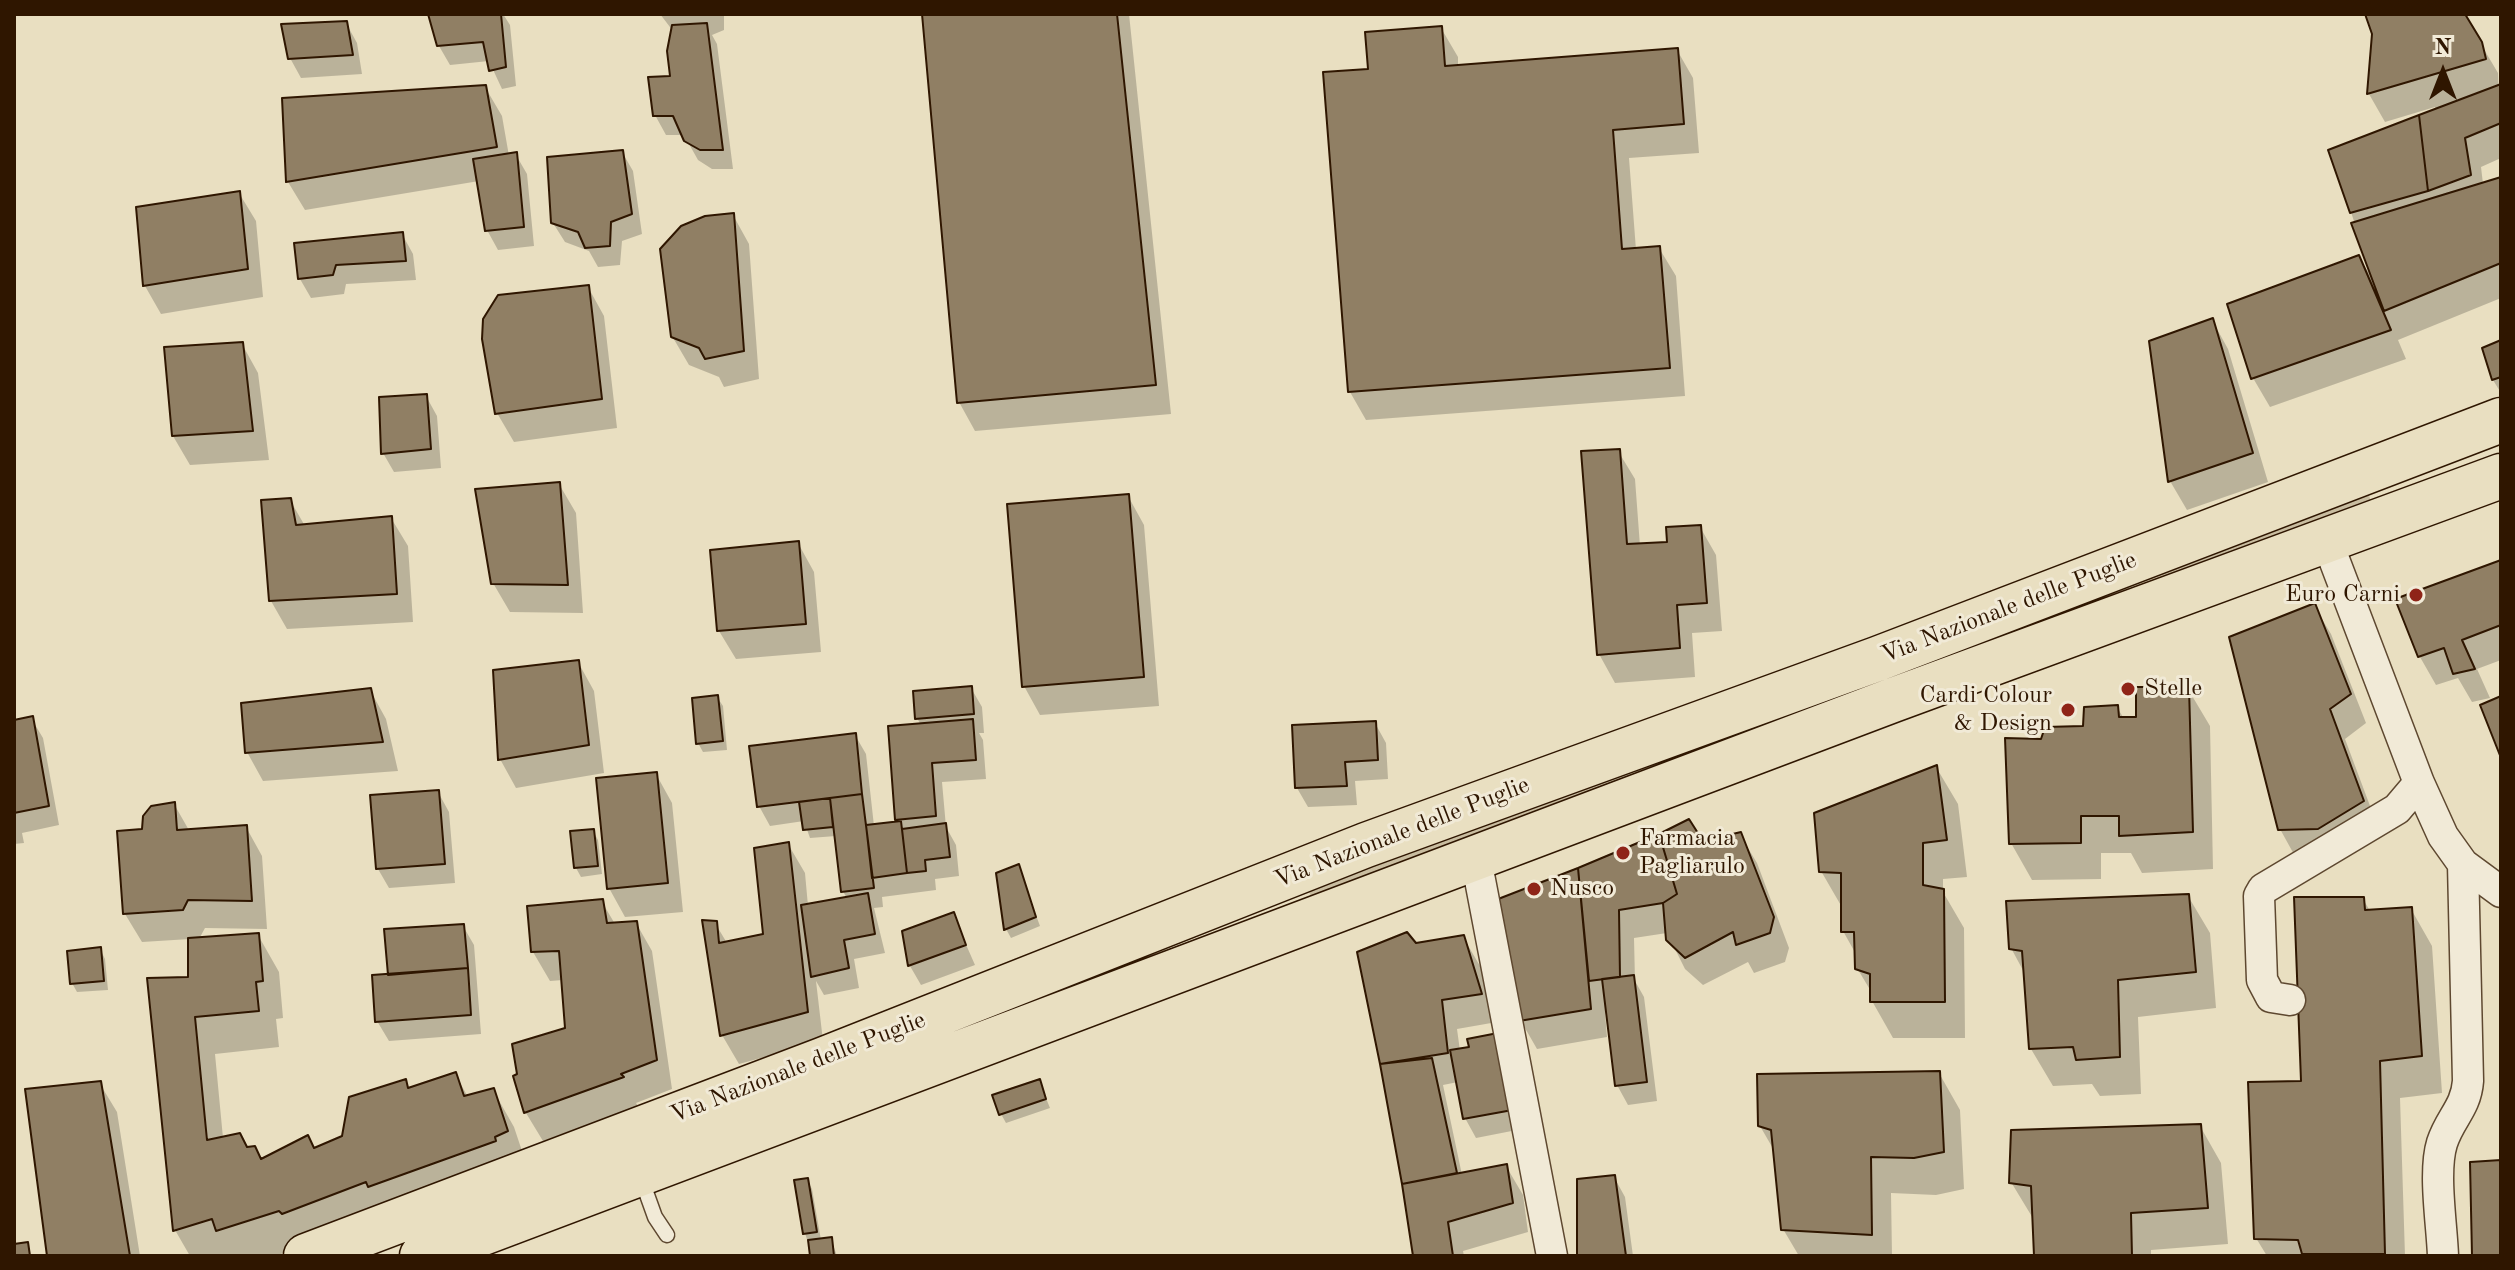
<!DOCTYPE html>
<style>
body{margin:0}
#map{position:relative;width:2515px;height:1270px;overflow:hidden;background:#e9dfc1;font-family:"Old Standard TT",serif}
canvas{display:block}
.frame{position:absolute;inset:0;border:16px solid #2f1600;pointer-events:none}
.north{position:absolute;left:2403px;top:32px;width:80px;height:80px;-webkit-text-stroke:6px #f1ead7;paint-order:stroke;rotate:0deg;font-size:22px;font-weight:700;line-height:32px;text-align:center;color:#2f1600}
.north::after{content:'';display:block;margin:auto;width:28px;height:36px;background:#2f1600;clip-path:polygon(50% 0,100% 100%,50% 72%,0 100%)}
</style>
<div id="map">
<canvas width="2515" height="1270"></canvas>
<div class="frame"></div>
<div class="north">N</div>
</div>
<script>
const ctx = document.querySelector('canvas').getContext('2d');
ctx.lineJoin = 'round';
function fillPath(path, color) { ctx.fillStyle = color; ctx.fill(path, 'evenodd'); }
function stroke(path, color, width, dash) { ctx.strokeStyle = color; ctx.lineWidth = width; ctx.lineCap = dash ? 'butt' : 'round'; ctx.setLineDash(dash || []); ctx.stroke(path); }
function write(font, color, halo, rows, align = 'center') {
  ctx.font = font + ' "Old Standard TT",serif'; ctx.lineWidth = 6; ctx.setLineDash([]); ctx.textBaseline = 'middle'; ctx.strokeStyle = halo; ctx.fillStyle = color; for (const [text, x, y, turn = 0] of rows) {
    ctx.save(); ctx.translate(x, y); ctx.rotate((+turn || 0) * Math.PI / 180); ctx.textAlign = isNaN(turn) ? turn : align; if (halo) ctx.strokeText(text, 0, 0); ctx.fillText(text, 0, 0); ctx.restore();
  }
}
fillPath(new Path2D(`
 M2366,486L2372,505L1899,682L1891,663Z
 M1867,671L1874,689L1313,903L1308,888Z`), '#c9bda0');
fillPath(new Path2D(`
 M430,14H503L510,25L516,86L502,89L489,61L450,65L439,46Z
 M660,14H724V30L712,35L717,44L733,169H712L698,160L684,135H666L655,115L672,78L673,31Z
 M924,14H1129L1171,414L975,431L959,402Z
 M2367,14H2463L2498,73L2501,158L2481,167L2483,184L2501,179V298L2398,340L2406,359L2270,407L2253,378L2358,257L2372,277L2351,212L2436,111L2435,107L2385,122L2369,94L2374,34Z
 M346,23L357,43L362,74L301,78L290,58Z
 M1441,28L1458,57V67L1677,50L1693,78L1699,153L1629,158L1636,250L1659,248L1676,276L1685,396L1366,420L1350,392L1370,71Z
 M485,87L502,116L509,156L516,155L527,174L534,246L498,250L487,230L479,181L305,210L288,182L285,100Z
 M622,152L633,171L642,234L622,241L620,265L598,267L589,251L565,242L553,223Z
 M239,193L256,221L263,297L161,314L145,286L138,208Z
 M733,215L749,244L759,379L724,387L719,377L689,365L672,336Z
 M402,234L413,254L416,280L346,284L344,294L311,298L300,279Z
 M588,287L604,316L617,428L514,442L497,413Z
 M2212,320L2228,349L2268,482L2187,510L2170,481Z
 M2501,343V393L2493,380Z
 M242,344L258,373L269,460L190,465L173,436Z
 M426,396L437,416L441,468L394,472L383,453Z
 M1618,451L1635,479L1640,546L1669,544L1700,527L1716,555L1722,631L1692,633L1695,677L1615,683L1599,654Z
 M559,484L576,513L583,613L510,612L493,583Z
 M1128,496L1144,525L1159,706L1040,715L1024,686Z
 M290,500L305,526L391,518L408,546L413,622L287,629L271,601Z
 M798,543L814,572L821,652L736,659L719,631Z
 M2501,562V660L2477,669L2490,698L2472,702L2458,678L2436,685L2420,657L2397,600Z
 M2314,606L2331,634L2366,723L2345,739L2379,830L2296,858L2280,829Z
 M578,662L594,691L604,773L516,788L500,759Z
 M971,688L982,707L984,733H979L983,740L986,779L942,782L946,827L956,845L959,876L935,879L936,890L882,897L883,907L874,908L885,953L854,959L859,988L824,995L816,981L823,1041L739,1064L722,1035L704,922L715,923L727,943L765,936L788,844L805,873L808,906L847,899L843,891L836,836L810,838L804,821L770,826L759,806L855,735L866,754L874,826L900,823L897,819L921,725L917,718Z
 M2188,689L2210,726L2213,869L2142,873L2131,853H2101V879L2032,880L2011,843L2042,741L2085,728L2117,707L2124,719H2138Z
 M370,690L386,719L398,771L263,781L247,752Z
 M717,697L723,706L727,750L703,752L698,743Z
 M31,718L43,738L59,825L22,833L24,843L14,844V722Z
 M1375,723L1386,743L1388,779L1355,781L1357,805L1308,807L1297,788Z
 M1936,767L1958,804L1967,877L1943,879V892L1964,928L1965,1038H1893L1872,1001V993L1857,968V956L1843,931V909L1821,871Z
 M656,774L672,803L683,912L625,917L609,888Z
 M438,792L449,812L455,883L389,888L378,869Z
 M174,804L190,832L246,827L262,856L267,929L205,928L199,939L258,935L279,972L283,1018L276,1019L279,1047L215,1054L223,1138L248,1149L261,1161L314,1150L343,1138L406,1081L410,1089L455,1074L468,1097L493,1090L514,1127L528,1169L275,1256H190L175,1230L191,979L190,939L142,942L125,914L143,831Z
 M1688,821L1702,844L1740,835L1757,863L1789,948L1785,962L1754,973L1748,962L1703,985L1685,969L1667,933L1634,938L1635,981L1644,997L1657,1101L1628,1105L1617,1085L1608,1012H1605L1607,1037L1537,1049L1521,1021L1495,902Z
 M593,831L598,840L602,874L581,877L576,868Z
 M1018,867L1040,926L1011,938L1006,929L998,875Z
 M2188,896L2210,933L2216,1008L2138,1017L2141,1094L2100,1096L2092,1084L2053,1086L2031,1049L2025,974L2011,948Z
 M2363,899L2370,911L2411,909L2432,946L2442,1093L2400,1098L2405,1256H2267L2256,1238Z
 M602,902L615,924L636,923L652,951L672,1089L636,1103L638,1106L543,1141L526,1113L515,1077L567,1029L563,980L550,981L533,952Z
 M953,915L975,965L921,985L910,966L904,933Z
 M463,926L474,945L481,1034L389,1041L377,1021L390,977Z
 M1463,937L1480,966L1497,1022L1457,1029L1460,1051L1527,1128L1476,1138L1465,1118L1458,1082L1443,1085L1462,1175L1506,1166L1523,1195L1528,1232L1463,1251L1464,1256H1415L1382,1063L1415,946Z
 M100,949L105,959L108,990L77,992L72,983Z
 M1939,1073L1960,1110L1964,1189L1936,1195L1891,1193L1892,1256H1799L1783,1229L1775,1152L1760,1126Z
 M1039,1081L1050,1108L1006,1123L1001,1114Z
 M100,1084L117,1112L140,1256H49Z
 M2200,1126L2221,1163L2228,1244L2151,1250V1256H2036L2034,1220L2011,1182Z
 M1614,1177L1625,1197L1633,1256H1579L1577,1234L1582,1212Z
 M807,1180L812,1189L821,1240L831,1239L837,1256H812L805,1233Z`), '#0003');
const building = new Path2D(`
 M428,14H501L506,67L489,71L483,42L437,46Z
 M922,14H1117L1156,385L957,403Z
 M2365,14H2465L2482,42L2486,59L2367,94L2372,34Z
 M347,21L353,55L288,59L281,24Z
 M707,23L723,150H700L684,141L673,116H653L648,77L670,76L667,51L672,25Z
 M1442,26L1445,66L1678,48L1684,124L1613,130L1622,249L1660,246L1670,368L1348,392L1323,72L1368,69L1365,32Z
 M2501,84V123L2465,138L2471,175L2428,191L2419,115Z
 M486,85L497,147L286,182L282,98Z
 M2419,115L2428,191L2350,213L2328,150Z
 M623,150L632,214L611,222L610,246L585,248L578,232L551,223L547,157Z
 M517,152L524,227L485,231L473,159Z
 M2501,177V263L2384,311L2351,223Z
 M240,191L248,269L143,286L136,207Z
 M734,213L744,351L705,359L699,348L671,337L660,249L681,226L705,216Z
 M403,232L406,261L336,265L333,275L298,279L294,243Z
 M2359,255L2391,330L2251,379L2227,304Z
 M589,285L602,399L495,414L482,339L483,319L498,295Z
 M2213,318L2253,453L2168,482L2149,341Z
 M2501,340V377L2492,380L2482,348Z
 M243,342L253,431L172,436L164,347Z
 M427,394L431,449L381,454L379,397Z
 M1620,449L1627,544L1667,542L1666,527L1701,525L1707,603L1677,605L1680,648L1597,655L1581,451Z
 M560,482L568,585L491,584L475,489Z
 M1129,494L1144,677L1022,687L1007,504Z
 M291,498L296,525L392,516L397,594L269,601L261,500Z
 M799,541L806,624L717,631L710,550Z
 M2501,560V625L2462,640L2475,669L2453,674L2444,648L2418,657L2395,599Z
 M2315,603L2351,694L2330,709L2364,801L2318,829L2278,830L2229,637Z
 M579,660L589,745L498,760L493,670Z
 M972,686L974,714L915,719L913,691Z
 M2136,687H2189L2193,832L2119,836V816H2081V843L2009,844L2005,738L2041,739L2045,727L2083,726L2084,707L2118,705L2119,717H2136Z
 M371,688L383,742L245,753L241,703Z
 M718,695L723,741L696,744L692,698Z
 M2501,696V758L2480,705Z
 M33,716L49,806L14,813V720Z
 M973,719L976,760L932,763L936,816L895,820L888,726Z
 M1376,721L1378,760L1345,762L1347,786L1295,788L1292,725Z
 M856,733L862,794L757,807L749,746Z
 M1937,765L1947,840L1923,843V885L1944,889L1945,1002H1870V974L1855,969L1854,932H1841V873L1819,872L1814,813Z
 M657,772L668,883L607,889L596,778Z
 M439,790L445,864L376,869L370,795Z
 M862,794L874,888L841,892L830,798Z
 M830,798L833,827L803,830L799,802Z
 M175,802L177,830L247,825L252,901L188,900L183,910L123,914L117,831L142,829L143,816L151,806Z
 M1689,819L1703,841L1741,832L1774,917L1770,933L1736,945L1733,932L1685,958L1666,940L1663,903L1677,894L1659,834Z
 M901,821L907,873L872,878L866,825Z
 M946,823L950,857L925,860L926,871L907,873L902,829Z
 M594,829L598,866L574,868L570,831Z
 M1659,834L1677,894L1663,903L1619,910L1620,977L1589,981L1578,868Z
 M789,842L808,1012L720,1036L702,920L717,921L719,943L763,934L754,848Z
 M1019,864L1036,917L1004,930L996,873Z
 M1578,868L1591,1009L1519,1021L1493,901Z
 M868,893L875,934L844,940L849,968L811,977L801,905Z
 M2189,894L2196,972L2118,980L2120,1057L2076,1060L2073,1047L2029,1049L2022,951L2009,949L2006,901Z
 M2294,897H2364L2365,910L2412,907L2422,1056L2380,1061L2385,1254H2302L2298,1240L2254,1239L2248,1082L2301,1081Z
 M603,899L607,923L637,921L657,1060L621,1074L624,1077L524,1113L513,1076L517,1074L512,1044L565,1028L559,951L531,952L527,906Z
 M954,912L966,945L908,966L902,931Z
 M464,924L468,968L388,975L384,929Z
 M1407,932L1416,943L1464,935L1482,994L1442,1000L1448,1053L1380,1064L1357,952Z
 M259,933L263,981L256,982L259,1011L195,1017L207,1140L240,1133L247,1147L255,1146L261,1159L308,1135L314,1148L342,1136L349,1097L406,1079L408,1088L456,1072L464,1096L494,1088L508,1131L495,1137L496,1141L368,1187L366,1182L282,1214L279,1211L216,1231L212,1219L173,1231L147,978L188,977V938Z
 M101,947L104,981L70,984L67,951Z
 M468,968L471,1015L375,1022L372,975Z
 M1634,975L1647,1082L1615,1086L1602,979Z
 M1503,1032L1518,1109L1463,1119L1450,1050L1469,1047L1467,1039Z
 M1432,1058L1457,1173L1402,1184L1380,1064Z
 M1940,1071L1944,1152L1914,1158L1871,1157L1872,1235L1781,1230L1771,1130L1758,1126L1757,1074Z
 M1040,1079L1046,1099L999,1115L992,1095Z
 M101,1081L130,1256H47L25,1089Z
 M2201,1124L2208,1208L2131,1213L2132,1256H2034L2031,1186L2009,1183L2011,1130Z
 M2501,1160V1256H2472L2470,1162Z
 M1507,1164L1513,1203L1448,1222L1453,1256H1413L1402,1184Z
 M1615,1175L1626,1256H1577V1179Z
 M808,1178L817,1232L803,1234L794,1180Z
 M832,1237L834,1256H810L808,1240Z
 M28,1242L30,1256H14V1244Z`);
fillPath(building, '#907f64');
stroke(building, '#2f1600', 2);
const lane = new Path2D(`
 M641,1178L655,1217L667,1235`);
const street = new Path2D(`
 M2327,541L2419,783L2443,836L2463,864L2501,892
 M1476,859L1552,1256
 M2290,1000L2271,997L2262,980L2259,896L2263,889L2397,809L2419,783
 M2443,1256C2442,1225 2433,1172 2442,1143C2450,1118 2466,1108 2468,1081L2463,864`);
const primary = new Path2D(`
 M306,1256L822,1060L1366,845L1877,659L2501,420
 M422,1256L1893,700L2501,476`);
stroke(lane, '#5e4830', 17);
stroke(street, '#5e4830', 33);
stroke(primary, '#2f1600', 47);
stroke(lane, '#f1ead7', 14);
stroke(street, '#f1ead7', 30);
stroke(primary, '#e9dfc1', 44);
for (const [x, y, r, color] of [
 [2416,595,8,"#8f2418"],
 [2128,689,8,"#8f2418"],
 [2068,710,8,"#8f2418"],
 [1623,853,8,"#8f2418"],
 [1534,889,8,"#8f2418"]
]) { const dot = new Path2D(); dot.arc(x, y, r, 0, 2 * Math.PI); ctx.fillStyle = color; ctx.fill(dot); stroke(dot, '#f1ead7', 3); }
write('24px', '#2f1600', '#f1ead7', [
 ["Euro Carni",2400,595,"right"],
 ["Stelle",2144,689],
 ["Cardi Colour",2052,696,"right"],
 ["& Design",2052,724,"right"],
 ["Farmacia",1639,839],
 ["Pagliarulo",1639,867],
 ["Nusco",1550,889]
], 'left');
write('24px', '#2f1600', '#f1ead7', [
 ["Via Nazionale delle Puglie",2009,608,-21],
 ["Via Nazionale delle Puglie",1402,833,-21],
 ["Via Nazionale delle Puglie",798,1068,-21]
]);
</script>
